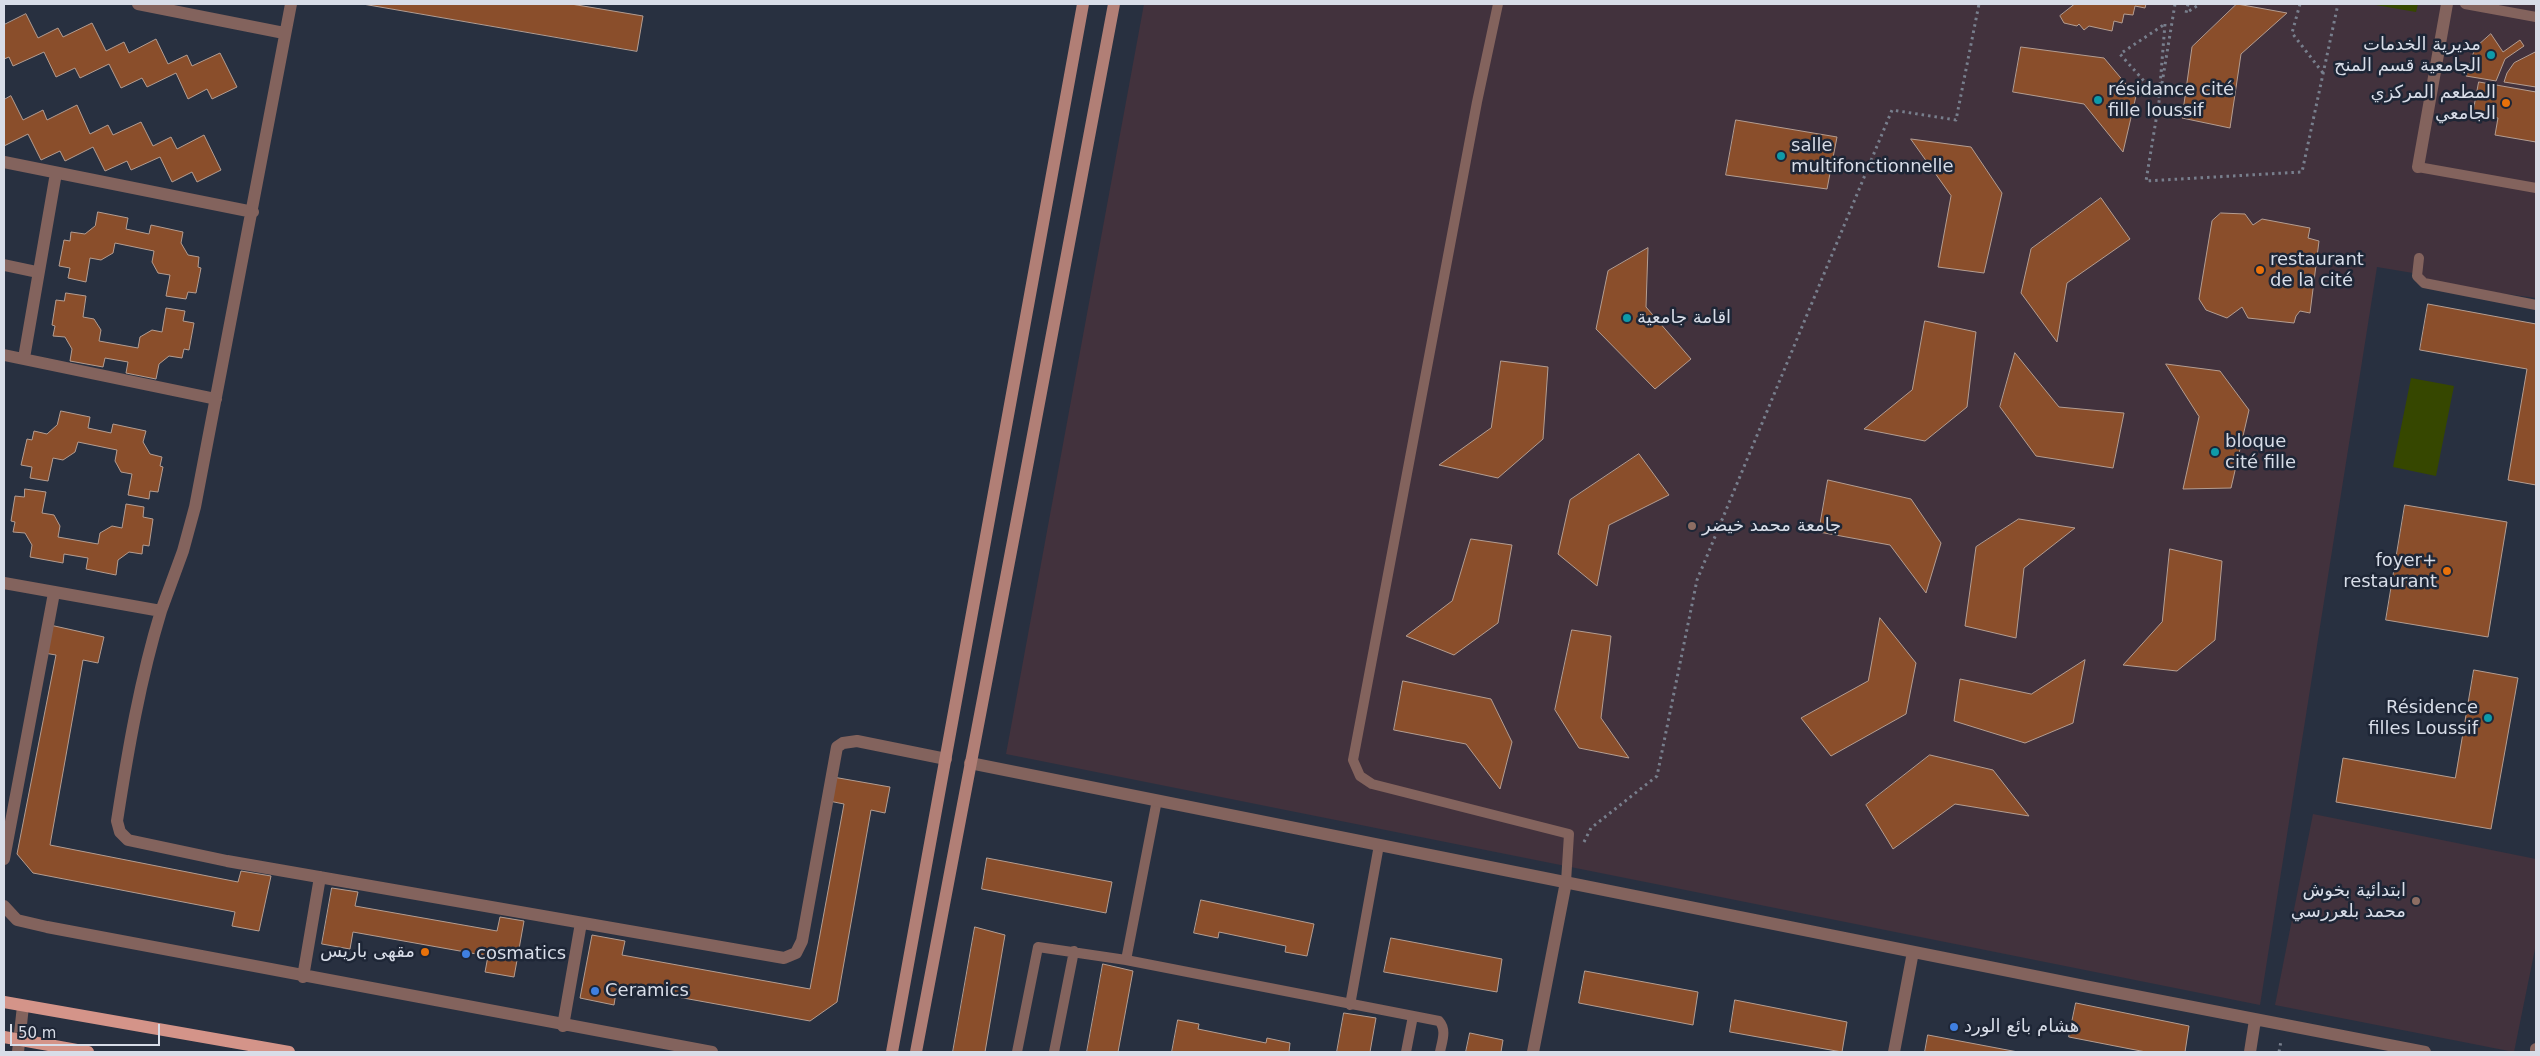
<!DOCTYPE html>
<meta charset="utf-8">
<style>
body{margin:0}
#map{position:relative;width:2540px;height:1056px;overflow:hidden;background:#283040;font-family:"DejaVu Sans",sans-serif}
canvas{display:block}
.frame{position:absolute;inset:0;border:5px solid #d8dde8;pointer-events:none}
.scale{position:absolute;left:10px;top:1024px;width:150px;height:22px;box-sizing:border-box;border:2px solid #d8dde8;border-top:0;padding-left:6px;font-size:15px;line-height:18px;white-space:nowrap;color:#d8dde8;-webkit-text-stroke:4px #1e2636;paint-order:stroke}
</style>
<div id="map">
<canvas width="2540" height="1056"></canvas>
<div class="frame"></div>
<div class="scale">50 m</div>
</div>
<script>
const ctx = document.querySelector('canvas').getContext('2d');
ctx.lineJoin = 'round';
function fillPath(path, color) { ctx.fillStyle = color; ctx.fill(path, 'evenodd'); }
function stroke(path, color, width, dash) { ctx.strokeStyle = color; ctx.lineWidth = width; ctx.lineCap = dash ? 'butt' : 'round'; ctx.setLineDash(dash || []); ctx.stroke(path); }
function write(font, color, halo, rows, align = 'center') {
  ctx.font = font + ' "DejaVu Sans","Noto Sans Arabic",sans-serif'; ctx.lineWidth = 5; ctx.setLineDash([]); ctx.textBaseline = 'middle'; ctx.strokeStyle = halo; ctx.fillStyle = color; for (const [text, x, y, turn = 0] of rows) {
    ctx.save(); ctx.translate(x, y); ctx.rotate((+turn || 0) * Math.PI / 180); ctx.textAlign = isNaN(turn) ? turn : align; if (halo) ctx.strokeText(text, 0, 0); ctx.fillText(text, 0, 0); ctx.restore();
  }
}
fillPath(new Path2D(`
 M1144,4H2536V298L2424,283L2419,274L2377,267L2260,1005L1006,754Z
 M2313,814L2536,859V944L2514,1052L2275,1005Z`), '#42323d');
fillPath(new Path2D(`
 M2370,4H2418L2416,12Z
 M2411,378L2454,386L2436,476L2393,467Z`), '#364700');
const building = new Path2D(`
 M363,4H571L643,16L637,51Z
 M2075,4H2146L2145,8L2135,6L2133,15L2124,14L2122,23L2114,21L2112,31L2089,26L2084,30L2079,24L2077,26L2064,23L2060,16Z
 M2237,4L2287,13L2241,54L2230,128L2182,118L2192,47Z
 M26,14L38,38L58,28L63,37L92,23L106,51L124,42L129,53L156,39L168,64L187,55L192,66L220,53L237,87L212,99L207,89L188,99L176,73L147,87L142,78L121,88L109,64L80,78L75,68L56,77L44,52L13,66L9,57L4,59V25Z
 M2491,34L2503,52L2520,40L2524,46L2505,59L2496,81L2466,76L2475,48Z
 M2021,47L2104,58L2136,96L2123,152L2084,104L2013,92Z
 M2536,52V87L2504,82L2507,73L2514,63Z
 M2479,82L2536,92V142L2495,135L2498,118L2473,114Z
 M11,96L23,120L43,110L47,120L77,105L90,134L108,125L113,135L141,122L153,146L171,137L177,149L204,135L221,170L197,182L192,172L172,182L160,157L131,170L127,161L105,171L93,147L65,161L60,151L41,160L28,134L4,146V100Z
 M1736,120L1837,137L1827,189L1726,175Z
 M1911,139L1971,147L2002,193L1984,273L1938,267L1951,196Z
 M2101,198L2130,239L2067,283L2057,342L2021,293L2031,249Z
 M98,212L128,218L126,229L149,234L151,225L183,232L181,243L188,255L199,257L198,267L201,268L196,293L188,292L186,299L166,296L170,275L158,273L152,262L154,251L115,243L113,253L101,260L90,258L86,282L68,278L70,268L59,266L64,240L70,241L71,232L85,234L95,226Z
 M2221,213L2245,214L2253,225L2262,219L2310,228L2308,238L2319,241L2310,313L2300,311L2296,316L2294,323L2248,318L2242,307L2227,318L2206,310L2199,299L2212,221Z
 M1648,248L1646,307L1691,359L1655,389L1596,329L1608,271Z
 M66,293L86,296L83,317L94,319L101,330L99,341L138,348L140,337L152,330L162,332L166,308L185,311L183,321L194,323L189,350L184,349L182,358L169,356L159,364L156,379L126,373L128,362L105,358L103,367L70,361L72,349L65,337L53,336L55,326L52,325L56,300L64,301Z
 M2428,304L2536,324V485L2508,480L2527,369L2420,350Z
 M1925,321L1976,332L1967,407L1925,441L1864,429L1912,390Z
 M2015,353L2059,407L2124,413L2113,468L2036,456L2000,407Z
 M1501,361L1548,367L1543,439L1498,478L1439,465L1491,428Z
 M2166,364L2220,371L2249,410L2231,488L2183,489L2199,417Z
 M61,411L90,417L88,428L111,433L113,424L146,431L143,442L150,454L162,457L160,466L163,467L158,492L150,491L149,499L128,495L132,474L121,472L115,461L117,450L78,442L75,452L63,460L53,458L48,481L30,478L32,467L21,465L27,439L32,440L34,431L47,434L57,425Z
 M1639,454L1669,495L1609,525L1597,586L1558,554L1570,500Z
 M1828,480L1911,499L1941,543L1926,593L1890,545L1819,532Z
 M25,489L46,492L42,513L54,515L60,526L58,537L98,544L100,533L112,526L122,528L126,504L144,507L143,517L153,519L149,546L143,545L142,554L129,552L118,560L116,575L86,569L88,558L64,554L63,563L30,557L32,545L25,533L13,532L15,522L11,521L15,496L24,497Z
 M2405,505L2507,522L2488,637L2386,620Z
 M2019,519L2075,528L2024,568L2016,638L1965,626L1976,547Z
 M1471,539L1512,545L1498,623L1454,655L1406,636L1452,601Z
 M2170,549L2222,561L2215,640L2177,671L2123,665L2162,622Z
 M1880,618L1916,663L1906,714L1831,756L1801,718L1868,681Z
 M50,625L104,637L98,663L83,660L50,845L238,882L241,871L271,876L259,931L232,926L235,912L33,873L17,854L56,655L44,653Z
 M1572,630L1611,636L1601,718L1629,758L1579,748L1555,710Z
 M2085,660L2073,723L2025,743L1954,721L1960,679L2031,694Z
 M2474,670L2518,678L2491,829L2336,802L2343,758L2455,778Z
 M1403,681L1491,699L1512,742L1500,789L1466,744L1394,730Z
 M1930,755L1993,770L2029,816L1955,804L1893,849L1866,805Z
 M833,777L890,787L885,813L871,810L837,1002L810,1021L617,986L614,1005L580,998L592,935L625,941L622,955L810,989L844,804L829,801Z
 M987,858L1112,882L1106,913L982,889Z
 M332,888L358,892L355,906L497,931L500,917L524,921L514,977L485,972L488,956L353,932L350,949L322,944Z
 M1201,900L1314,924L1307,956L1285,952L1286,946L1219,932L1218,938L1194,933Z
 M975,927L1005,935L985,1052H953Z
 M1391,938L1502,959L1497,992L1384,972Z
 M1103,964L1133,971L1118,1052H1087Z
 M1585,971L1698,992L1693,1025L1579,1003Z
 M1735,1000L1847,1022L1842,1052L1730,1032Z
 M2076,1003L2189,1026L2185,1052H2146L2069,1037Z
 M1344,1013L1376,1018L1370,1052H1337Z
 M1178,1020L1199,1024L1198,1029L1266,1043L1267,1038L1290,1043L1289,1052H1172Z
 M1470,1033L1503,1040L1501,1052H1466Z
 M1928,1035L2018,1052H1925Z`);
fillPath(building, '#8a4e2b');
stroke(building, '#b49d91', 1);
stroke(new Path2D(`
 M2175,4L2146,181L2302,172L2338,4
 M2188,4L2186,13L2200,4
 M2300,4L2292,33L2323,73
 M2165,24L2159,98L2120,54Z
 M1584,842L1591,828L1657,776L1697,580L1892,110L1956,120L1979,4
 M2279,1052L2281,1041`), '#787f8d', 3, [2.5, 4]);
stroke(new Path2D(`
 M1498,4L1477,102L1353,760L1360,776L1372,784L1569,834L1566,882
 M2465,4L2536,17
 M2418,167L2536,188
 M2419,258L2417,276L2424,283L2536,305
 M1126,960L1439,1021C1447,1030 1442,1041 1440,1052
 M1350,1005L1379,845
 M1017,1052L1038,947L1126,960L1157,800
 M1054,1052L1074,951
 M1406,1052L1413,1016`), '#83635d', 10);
stroke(new Path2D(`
 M138,4L284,33
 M4,162L253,212
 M2418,167L2447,4
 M4,265L37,272
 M4,355L216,399
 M24,358L56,173
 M4,583L161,611L183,551L195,507L291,4
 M161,611C140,680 128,750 117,821L120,832L128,840L227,861L784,958L796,953L802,941L837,747L843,743L857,741L946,759
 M970,763L2084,986L2425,1052
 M4,859L54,593
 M4,906L17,920L47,927L712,1052
 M303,977L320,877
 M563,1026L581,923
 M18,1052L23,1006
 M1533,1052L1566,882
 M1894,1052L1913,952
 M2250,1052L2255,1020
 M2536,1052V1049`), '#83635d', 12);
stroke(new Path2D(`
 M892,1052L1083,4
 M916,1052C981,702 1050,354 1114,4`), '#b17f76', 12);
stroke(new Path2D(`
 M4,1002L289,1052
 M4,1037L88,1052`), '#d49489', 12);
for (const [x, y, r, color] of [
 [2491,55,5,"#0f9aa8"],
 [2098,100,5,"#0f9aa8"],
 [2506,103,5,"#e8710a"],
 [1781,156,5,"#0f9aa8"],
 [2260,270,5,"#e8710a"],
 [1627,318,5,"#0f9aa8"],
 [2215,452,5,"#0f9aa8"],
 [1692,526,5,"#8d6e63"],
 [2447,571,5,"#e8710a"],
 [2488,718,5,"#0f9aa8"],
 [2416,901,5,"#8d6e63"],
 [425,952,5,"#e8710a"],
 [466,954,5,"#3f7fe0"],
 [595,991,5,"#3f7fe0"],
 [1954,1027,5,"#3f7fe0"]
]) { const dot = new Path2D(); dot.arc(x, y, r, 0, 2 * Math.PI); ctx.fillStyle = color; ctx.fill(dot); stroke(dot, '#1e2636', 2); }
write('18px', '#d8dde8', '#1e2636', [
 ["مديرية الخدمات",2481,45,"right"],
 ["الجامعية قسم المنح",2481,66,"right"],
 ["résidance cité",2108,90],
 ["fille loussif",2108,111],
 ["المطعم المركزي",2496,93,"right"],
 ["الجامعي",2496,114,"right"],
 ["salle",1791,146],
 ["multifonctionnelle",1791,167],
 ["restaurant",2270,260],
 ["de la cité",2270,281],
 ["اقامة جامعية",1637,318],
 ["bloque",2225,442],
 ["cité fille",2225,463],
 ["جامعة محمد خيضر",1702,526],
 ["foyer+",2437,561,"right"],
 ["restaurant",2437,582,"right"],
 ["Résidence",2478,708,"right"],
 ["filles Loussif",2478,729,"right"],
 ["ابتدائية بخوش",2406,891,"right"],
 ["محمد بلعررسي",2406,912,"right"],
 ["مقهى باريس",415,952,"right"],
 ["cosmatics",476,954],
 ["Ceramics",605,991],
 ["هشام بائع الورد",1964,1027]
], 'left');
</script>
